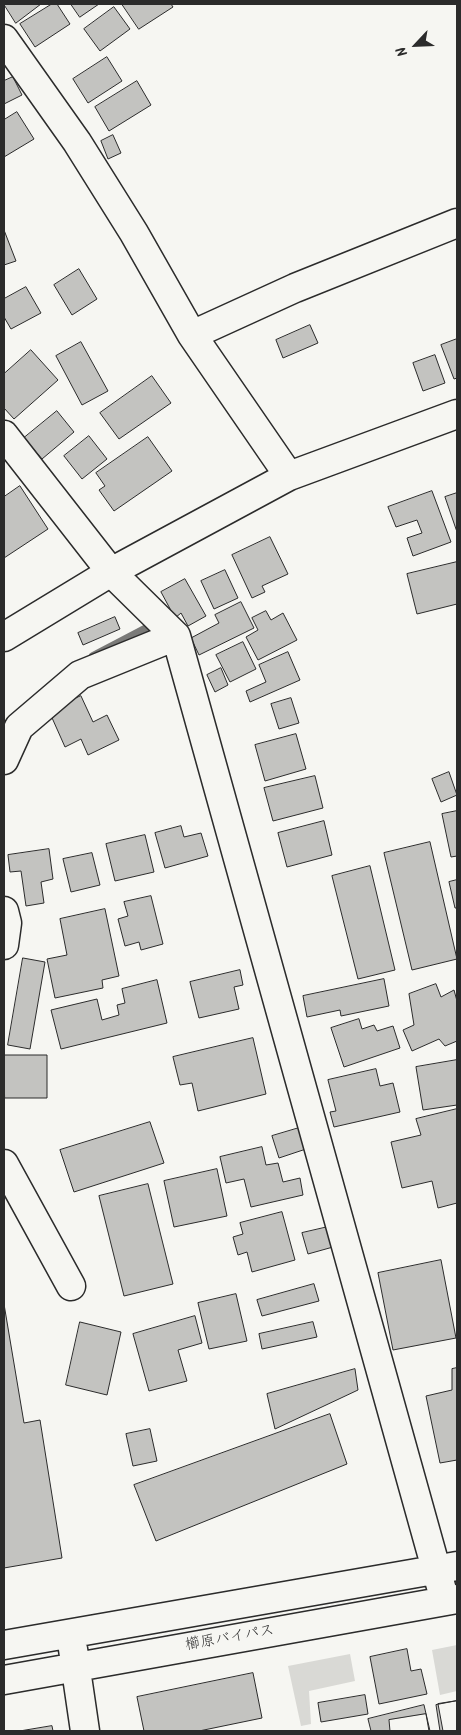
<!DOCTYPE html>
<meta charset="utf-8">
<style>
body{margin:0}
#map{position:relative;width:461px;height:1735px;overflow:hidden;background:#f6f6f2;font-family:Kalam,sans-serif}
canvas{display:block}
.frame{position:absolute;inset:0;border:5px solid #2b2b2b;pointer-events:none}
.north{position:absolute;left:391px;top:20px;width:50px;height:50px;-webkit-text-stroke:4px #f6f6f2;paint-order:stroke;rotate:245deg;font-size:14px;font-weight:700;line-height:20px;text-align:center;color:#2b2b2b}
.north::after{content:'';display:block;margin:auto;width:18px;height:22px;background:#2b2b2b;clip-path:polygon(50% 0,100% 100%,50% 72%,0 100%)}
</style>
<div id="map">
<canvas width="461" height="1735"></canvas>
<div class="frame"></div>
<div class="north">N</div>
</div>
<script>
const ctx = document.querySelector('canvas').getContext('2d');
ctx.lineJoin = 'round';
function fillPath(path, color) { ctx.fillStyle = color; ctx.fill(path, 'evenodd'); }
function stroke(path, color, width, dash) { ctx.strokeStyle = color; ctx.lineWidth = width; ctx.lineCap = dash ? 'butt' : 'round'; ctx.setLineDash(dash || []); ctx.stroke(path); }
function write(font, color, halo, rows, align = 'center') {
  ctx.font = font + ' Kalam,"Klee One",sans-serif'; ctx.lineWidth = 4.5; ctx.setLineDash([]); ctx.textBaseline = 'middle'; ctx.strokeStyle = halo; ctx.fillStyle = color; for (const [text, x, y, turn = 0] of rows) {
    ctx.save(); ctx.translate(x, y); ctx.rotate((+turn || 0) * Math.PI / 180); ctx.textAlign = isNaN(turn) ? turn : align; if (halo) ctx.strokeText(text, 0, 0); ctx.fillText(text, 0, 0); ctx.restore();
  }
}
fillPath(new Path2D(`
 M457,1645V1691L440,1695L432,1650Z
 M350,1654L355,1681L309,1691L311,1724L301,1726L288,1666Z`), '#d9d9d5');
stroke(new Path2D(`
 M93,656L156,623`), '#7a7a78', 8);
const building = new Path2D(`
 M4,4H41L16,23Z
 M52,4H57L70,24L35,47L20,24Z
 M71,4H99L80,17Z
 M122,4H171L173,7L139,29Z
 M114,7L130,29L100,51L84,29Z
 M107,57L122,81L88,103L73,79Z
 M13,77L22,95L4,104V81Z
 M137,81L151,105L109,131L95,107Z
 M17,112L34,139L4,157V120Z
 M113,135L121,153L108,159L101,141Z
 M4,230L16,261L4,265Z
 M79,269L97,299L72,315L54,285Z
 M26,287L41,313L11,329L4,317V299Z
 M310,325L318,343L283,358L276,340Z
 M457,339V378L454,379L441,345Z
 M81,342L108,391L82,405L56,356Z
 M31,350L58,380L14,419L4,408V374Z
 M435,355L445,383L423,391L413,363Z
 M152,376L171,403L119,439L100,413Z
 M57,411L74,432L42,459L24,438Z
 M89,436L107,459L82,479L64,456Z
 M148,437L172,471L114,511L99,490L105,486L96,473Z
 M20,486L48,529L4,558V497Z
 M432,491L451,542L413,556L407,538L422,533L417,520L396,527L388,507Z
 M457,493V532L445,497Z
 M270,537L288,574L262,586L265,592L252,598L232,555Z
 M457,562V604L417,614L407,574Z
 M225,570L238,598L214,609L201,581Z
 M185,579L206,616L188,626L181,613L175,618L161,592Z
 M241,602L254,628L199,655L191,638L219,623L215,615Z
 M266,611L271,620L283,613L297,640L258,660L246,637L258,630L252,618Z
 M115,617L120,629L83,645L78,633Z
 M243,642L256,669L230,682L216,655Z
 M288,652L300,680L250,702L246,691L266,682L259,665Z
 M221,668L228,685L215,692L207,675Z
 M81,696L93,722L107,715L119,740L88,755L81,739L65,747L49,711Z
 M291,698L299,723L279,729L271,704Z
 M296,734L306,769L265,781L255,745Z
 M449,772L457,795L441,802L432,779Z
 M315,776L323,808L273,821L264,788Z
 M457,811V856L451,857L442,814Z
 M324,821L332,855L287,867L278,833Z
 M181,826L184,837L201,833L208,856L165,868L155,833Z
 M145,835L154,872L115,881L106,844Z
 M430,842L457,959L412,970L384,853Z
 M49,849L53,879L41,882L44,903L26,906L21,871L10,872L8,855Z
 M92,853L100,885L71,892L63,859Z
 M370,866L395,970L358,979L332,876Z
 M457,880V908H455L449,882Z
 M151,896L163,944L141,950L139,942L125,946L118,919L128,916L124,902Z
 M105,909L119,976L102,980L103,988L55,998L47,959L67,955L60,919Z
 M23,958L45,962L30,1049L8,1045Z
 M240,970L243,985L234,987L239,1009L199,1018L190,982Z
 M384,979L389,1006L341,1016L340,1010L307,1017L303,996Z
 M157,980L167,1023L61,1049L51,1010L97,999L102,1020L119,1015L117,1005L125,1003L122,989Z
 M436,984L441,997L454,990L457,1001V1041L445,1046L439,1039L412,1051L403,1030L414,1025L409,994Z
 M359,1019L362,1029L374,1025L377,1031L393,1026L400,1048L344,1067L331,1028Z
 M253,1038L266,1094L198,1111L192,1083L180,1085L173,1057Z
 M4,1055H47V1098H5Z
 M457,1060V1105L423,1110L416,1067Z
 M376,1069L380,1086L393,1083L400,1112L334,1127L330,1112L336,1111L328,1080Z
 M457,1109V1203L438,1208L432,1181L402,1188L391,1142L421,1135L416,1119Z
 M150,1122L164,1163L74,1192L60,1150Z
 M299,1128L306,1149L279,1158L272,1136Z
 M262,1147L266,1165L278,1163L283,1182L300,1178L303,1195L251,1207L244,1179L226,1183L220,1157Z
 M217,1169L227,1216L174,1227L164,1181Z
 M148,1184L173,1284L124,1296L99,1196Z
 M282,1212L295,1260L252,1272L247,1252L238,1255L233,1237L243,1234L240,1223Z
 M328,1227L333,1247L308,1254L302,1233Z
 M441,1260L456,1338L393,1350L378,1273Z
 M314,1284L319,1301L262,1316L257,1300Z
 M236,1294L247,1341L209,1349L198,1303Z
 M4,1304L24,1423L40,1420L62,1558L4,1568Z
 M195,1316L202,1343L178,1350L187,1381L149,1391L133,1334Z
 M80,1322L121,1332L107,1395L66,1385Z
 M313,1322L317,1337L262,1349L259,1334Z
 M457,1368V1460L440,1463L426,1396L452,1390V1369Z
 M355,1369L358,1390L275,1429L267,1394Z
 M330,1414L347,1464L156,1541L134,1485Z
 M150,1429L157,1461L133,1466L126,1434Z
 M407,1649L411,1671L421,1669L427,1694L379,1704L370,1657Z
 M253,1673L262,1718L199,1731H144L137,1697Z
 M365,1695L368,1714L321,1722L318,1703Z
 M457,1701V1731H440L436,1705Z
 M457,1701V1731H443L438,1704Z
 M424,1705L430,1731H371L368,1719Z
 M426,1714L429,1731H390L389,1720Z
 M52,1726L53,1731H20Z`);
fillPath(building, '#c3c3c0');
stroke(building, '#2b2b2b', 1);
const minor = new Path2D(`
 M4,39L77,142L134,233L192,335L289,476
 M192,335L295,288L457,223
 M4,435L111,572L176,636L445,1601
 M4,637L111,572L289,476L457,414
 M4,760L19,727L80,675L176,636
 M4,911L7,923L4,945
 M4,1164L71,1286
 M4,1645L457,1566
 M73,1649L85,1731
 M4,1680L457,1599`);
stroke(minor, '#2b2b2b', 31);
stroke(minor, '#f6f6f2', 28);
write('15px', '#2b2b2b', '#f6f6f2', [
 ["櫛原バイパス",230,1639,-10]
]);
</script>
